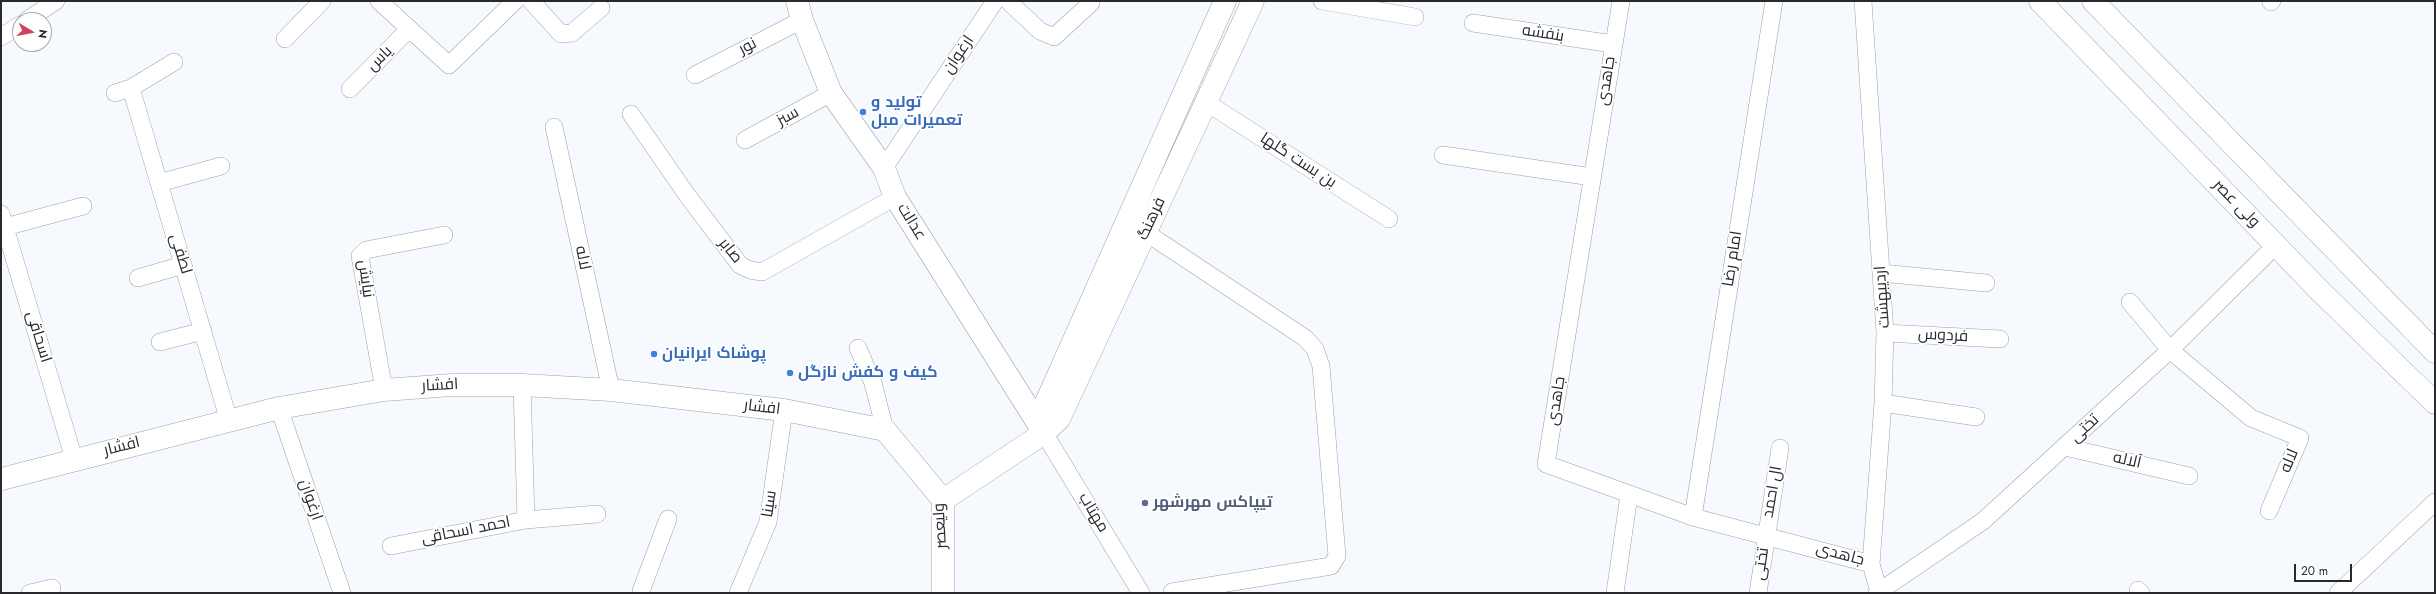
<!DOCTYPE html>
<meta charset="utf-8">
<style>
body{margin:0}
#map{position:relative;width:2436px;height:594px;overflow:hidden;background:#f6faff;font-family:Jost,sans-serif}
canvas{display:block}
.frame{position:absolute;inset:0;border:2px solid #27292c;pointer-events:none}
.north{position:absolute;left:12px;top:12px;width:40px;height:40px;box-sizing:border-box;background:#fff;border:1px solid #a9a9ab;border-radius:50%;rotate:100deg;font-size:11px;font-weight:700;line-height:16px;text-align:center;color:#27292c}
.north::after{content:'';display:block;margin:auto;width:14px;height:18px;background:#d1415d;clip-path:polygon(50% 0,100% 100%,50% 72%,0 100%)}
.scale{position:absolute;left:2294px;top:564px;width:58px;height:18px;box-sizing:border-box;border:2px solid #27292c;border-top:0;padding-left:5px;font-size:12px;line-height:14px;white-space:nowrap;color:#27292c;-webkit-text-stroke:3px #fff;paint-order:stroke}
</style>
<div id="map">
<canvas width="2436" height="594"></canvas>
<div class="frame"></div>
<div class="north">N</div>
<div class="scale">20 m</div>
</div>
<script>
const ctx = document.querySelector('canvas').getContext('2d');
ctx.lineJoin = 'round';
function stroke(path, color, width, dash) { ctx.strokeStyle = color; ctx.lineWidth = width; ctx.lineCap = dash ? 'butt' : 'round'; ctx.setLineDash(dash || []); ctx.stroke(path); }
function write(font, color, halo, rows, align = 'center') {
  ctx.font = font + ' Jost,Cairo,sans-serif'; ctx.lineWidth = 3.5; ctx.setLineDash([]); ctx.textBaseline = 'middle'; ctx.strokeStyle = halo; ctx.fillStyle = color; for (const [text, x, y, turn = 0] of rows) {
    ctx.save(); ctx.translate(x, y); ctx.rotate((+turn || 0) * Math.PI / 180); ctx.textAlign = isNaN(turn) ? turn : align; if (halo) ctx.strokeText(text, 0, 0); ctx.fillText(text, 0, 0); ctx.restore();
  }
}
const minor = new Path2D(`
 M379,1L449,65L515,1
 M531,1L561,34L572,33L601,8
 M1008,1L1040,31L1054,37L1091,3
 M1322,1L1415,17
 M1621,1L1546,464L1693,517L1871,564
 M1863,1L1885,333L1883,403L1871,564L1879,592
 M2271,2L2272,1
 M27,20L56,1
 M1473,23L1613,44
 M1,37L20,25
 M285,39L322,1
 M695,75L802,20
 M131,88L229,421
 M350,89L409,29
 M115,93L131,88L174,62
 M1207,103L1389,219
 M631,114L687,195L740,265L750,270L762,272L895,197
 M554,127L611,390
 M745,140L831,93
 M1443,155L1592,177
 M884,168L995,1
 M159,183L221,166
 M1,214L74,459
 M5,227L83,206
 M1145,232L1305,338L1315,349L1321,366L1337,556L1331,566L1172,592
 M1881,273L1986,283
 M138,278L183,265
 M2130,302L2170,350L2251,418L2300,438L2269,511
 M1885,333L2000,339
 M160,342L203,331
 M858,348L873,383L885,430
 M522,385L526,520
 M384,390L360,256L366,250L444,235
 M1883,403L1976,417
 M279,408L342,593
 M1044,433L1141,593
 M2065,447L2189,476
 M1693,517L1774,1
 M391,546L526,520L597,514
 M2138,590L2141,593
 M641,591L668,519
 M30,593L52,588
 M738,593L768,522L784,410
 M1615,593L1629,495
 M1758,593L1780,448
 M1877,593L1983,521L2170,350L2276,245
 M2338,593L2435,502`);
const tertiary = new Path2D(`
 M797,1L802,20L831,93L884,168L895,197L1044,433
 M2040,1L2320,291L2435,403
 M2093,1L2435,352
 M1044,433V407L1225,1
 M1,479L279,408L384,390L452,385H522L611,390L784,410L885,430L943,500V593
 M943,500L1044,433L1059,419L1253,1`);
stroke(minor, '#9ba0a8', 18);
stroke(tertiary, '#9ba0a8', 23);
stroke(minor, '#fff', 17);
stroke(tertiary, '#fff', 22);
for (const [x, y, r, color] of [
 [863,112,4,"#3f7fe0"],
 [654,354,4,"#3f7fe0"],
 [790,373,4,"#3f7fe0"],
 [1145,503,4,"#5c6f8a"]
]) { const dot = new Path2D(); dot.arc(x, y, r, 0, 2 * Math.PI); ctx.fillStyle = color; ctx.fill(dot); stroke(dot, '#fff', 1.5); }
write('16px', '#27292c', '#fff', [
 ["بنفشه",1543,34,9],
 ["نور",748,47,-27],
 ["ارغوان",959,55,-56],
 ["یاس",380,59,-45],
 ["جاهدی",1607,81,-81],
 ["سبز",788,117,-29],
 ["بن بست گلها",1298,161,33],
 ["ولی عصر",2236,204,46],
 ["فرهنگ",1152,219,-65],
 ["عدالت",911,222,58],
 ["صابر",730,251,51],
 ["لطفی",180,254,73],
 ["لاله",582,258,78],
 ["امام رضا",1733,259,-81],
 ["نیایش",365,279,82],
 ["اردیبهشت",1883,297,-94],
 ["فردوس",1943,336,3],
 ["اسحاقی",38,337,73],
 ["افشار",440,386,-3],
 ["جاهدی",1557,401,-81],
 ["افشار",762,408,7],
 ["تختی",2085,429,-43],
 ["افشار",122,447,-14],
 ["آلاله",2127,461,13],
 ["لاله",2290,461,-68],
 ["ال احمد",1773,492,-80],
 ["ارغوان",310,500,71],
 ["سینا",770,504,-81],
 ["مهتاب",1093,513,59],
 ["ولیعصر",941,526,-93],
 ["احمد اسحاقی",466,531,-11],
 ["جاهدی",1840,555,15],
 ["تختی",1762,564,-82]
]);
write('bold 16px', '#366cbe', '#fff', [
 ["تولید و",871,103],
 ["تعمیرات مبل",871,121],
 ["پوشاک ایرانیان",662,354],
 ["کیف و کفش نازگل",798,373]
], 'left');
write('bold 16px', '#4e5e75', '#fff', [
 ["تیپاکس مهرشهر",1153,503]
], 'left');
</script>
